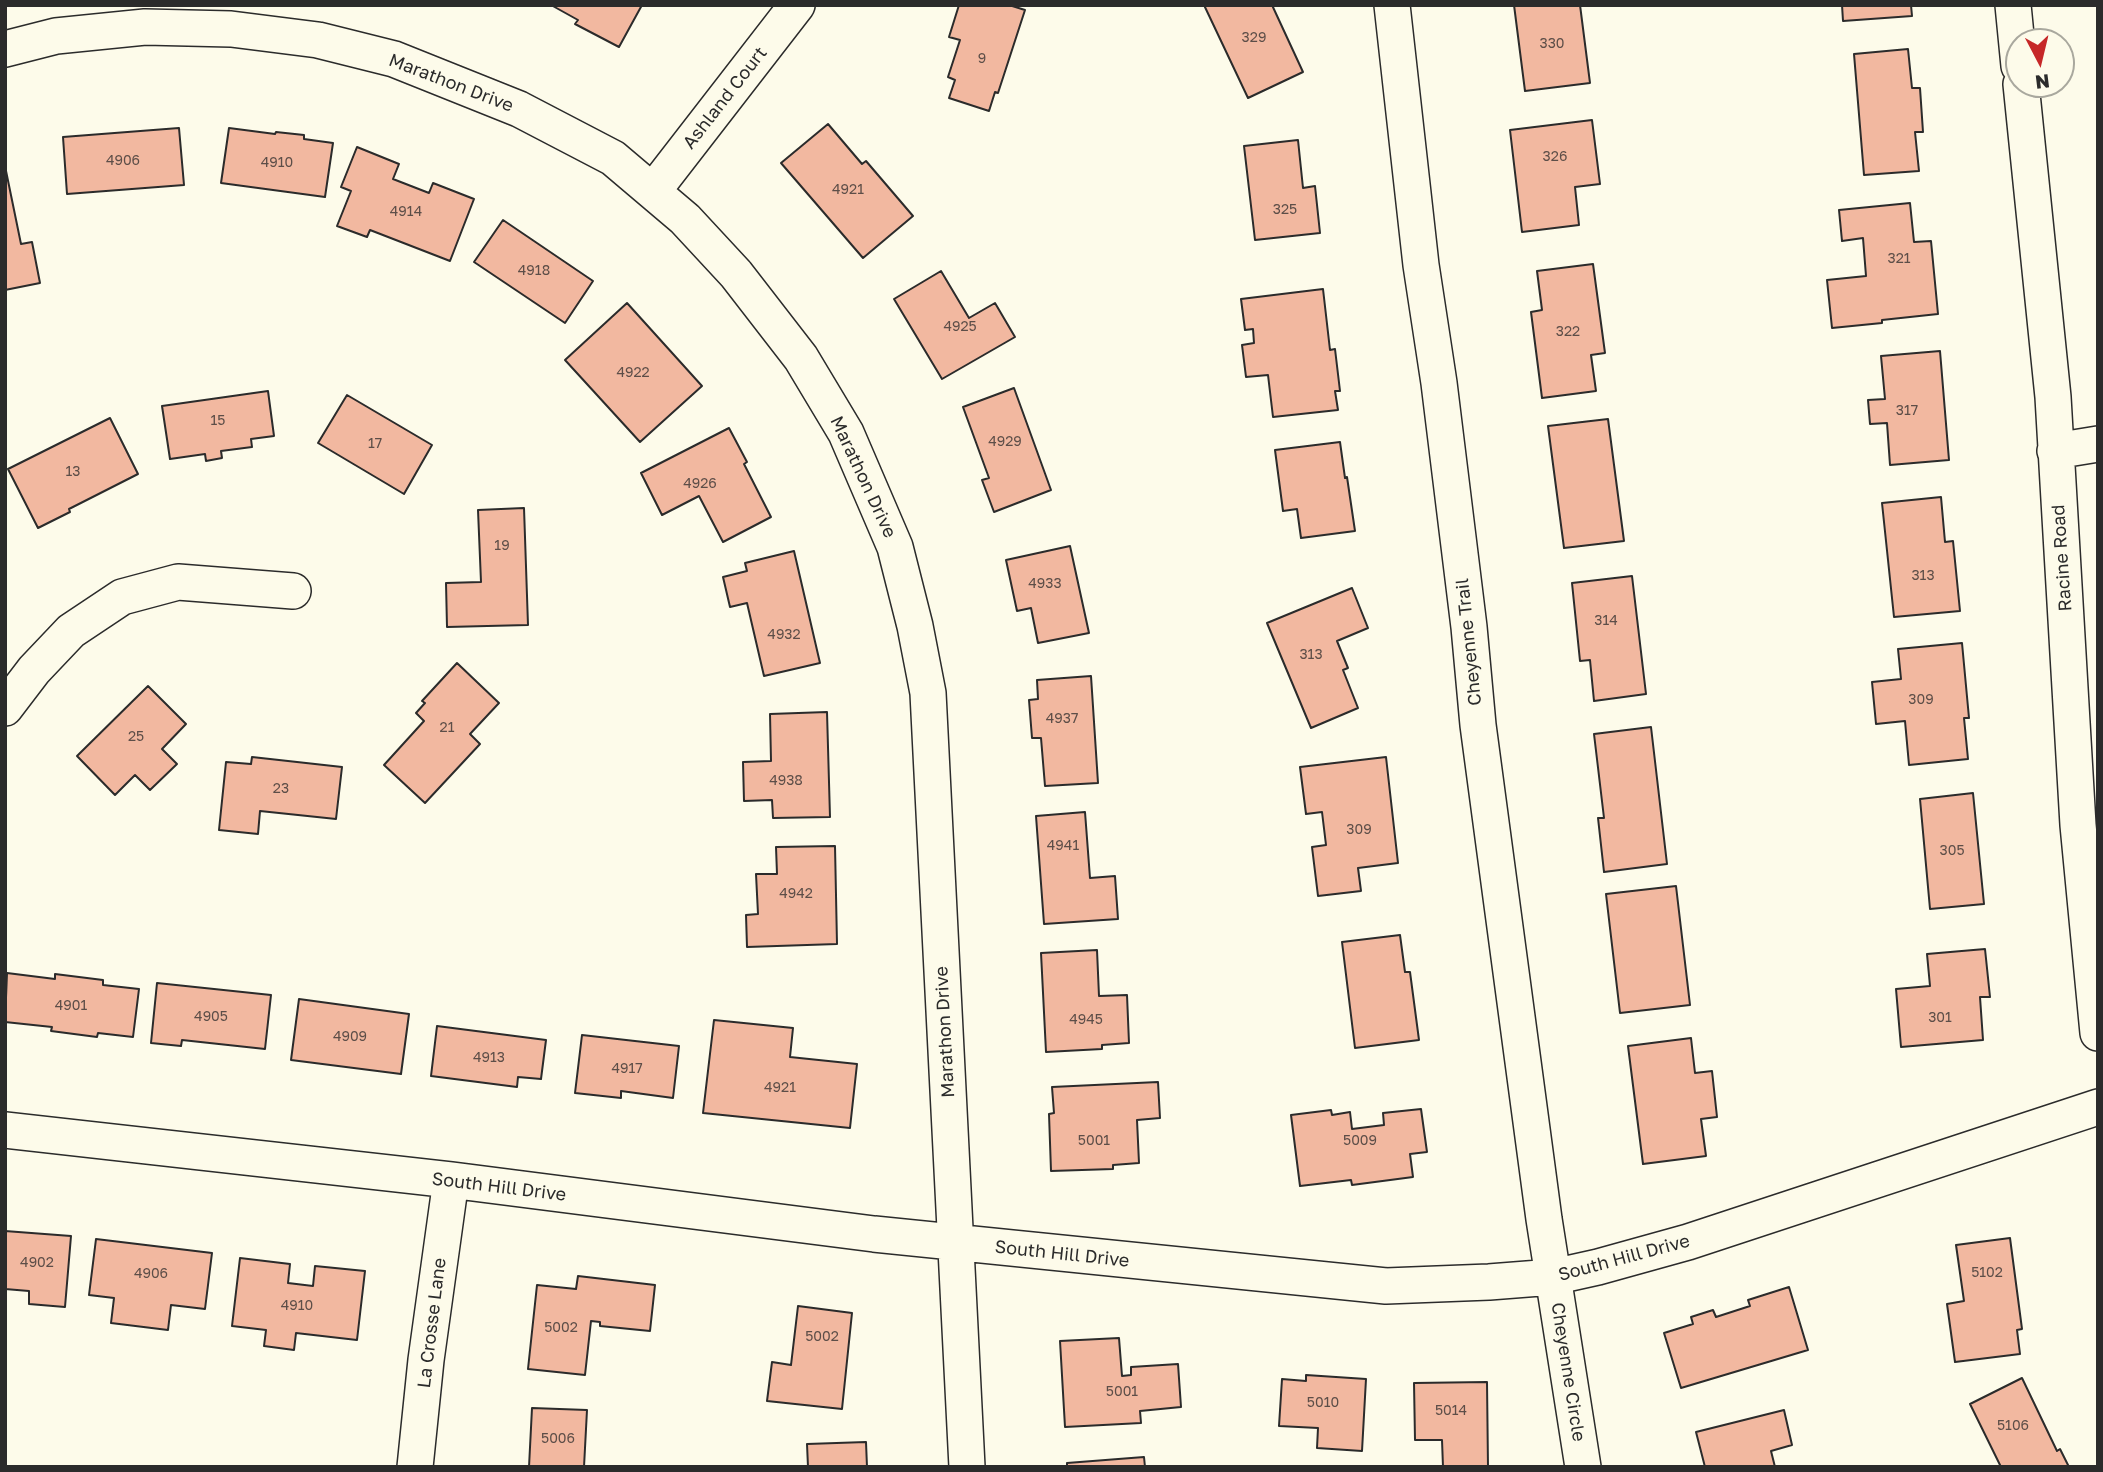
<!DOCTYPE html>
<style>
body{margin:0}
#map{position:relative;width:2103px;height:1472px;overflow:hidden;background:#fdfbea;font-family:"Golos Text",sans-serif}
canvas{display:block}
.frame{position:absolute;inset:0;border:7px solid #2b2b2b;pointer-events:none}
.north{position:absolute;left:2005px;top:28px;width:70px;height:70px;box-sizing:border-box;background:#fdfbea;border:2px solid #a9a89e;border-radius:50%;rotate:173deg;font-size:19px;font-weight:700;line-height:28px;text-align:center;color:#2b2b2b}
.north::after{content:'';display:block;margin:auto;width:24px;height:32px;background:#c62828;clip-path:polygon(50% 0,100% 100%,50% 72%,0 100%)}
</style>
<div id="map">
<canvas width="2103" height="1472"></canvas>
<div class="frame"></div>
<div class="north">N</div>
</div>
<script>
const ctx = document.querySelector('canvas').getContext('2d');
ctx.lineJoin = 'round';
function fillPath(path, color) { ctx.fillStyle = color; ctx.fill(path, 'evenodd'); }
function stroke(path, color, width, dash) { ctx.strokeStyle = color; ctx.lineWidth = width; ctx.lineCap = dash ? 'butt' : 'round'; ctx.setLineDash(dash || []); ctx.stroke(path); }
function write(font, color, halo, rows, align = 'center') {
  ctx.font = font + ' "Golos Text",sans-serif'; ctx.lineWidth = 5; ctx.setLineDash([]); ctx.textBaseline = 'middle'; ctx.strokeStyle = halo; ctx.fillStyle = color; for (const [text, x, y, turn = 0] of rows) {
    ctx.save(); ctx.translate(x, y); ctx.rotate((+turn || 0) * Math.PI / 180); ctx.textAlign = isNaN(turn) ? turn : align; if (halo) ctx.strokeText(text, 0, 0); ctx.fillText(text, 0, 0); ctx.restore();
  }
}
const building = new Path2D(`
 M551,5H642L619,47L575,24L578,20Z
 M959,5H1009L1025,10L998,93L995,92L989,111L949,98L955,80L948,77L960,40L949,37Z
 M1204,5H1272L1303,72L1248,98Z
 M1514,5H1580L1590,83L1525,91Z
 M1842,5H1911L1912,16L1843,21Z
 M1908,49L1912,88H1920L1923,132H1915L1919,171L1864,175L1854,54Z
 M1592,120L1600,184L1575,187L1579,225L1522,232L1510,130Z
 M828,124L862,164L866,161L913,216L863,258L781,163Z
 M179,128L184,185L67,194L63,137Z
 M229,128L275,134L276,132L304,135V139L333,143L325,197L221,183Z
 M1298,140L1303,188L1315,186L1320,233L1255,240L1244,146Z
 M357,147L399,164L393,179L429,193L433,183L474,199L450,261L370,230L367,237L337,226L351,191L341,187Z
 M5,166L21,244L32,242L40,283L5,290Z
 M1910,203L1914,242L1931,241L1938,314L1882,320V323L1832,328L1827,280L1866,276L1863,238L1842,241L1839,210Z
 M503,220L593,281L565,323L474,262Z
 M1593,264L1605,353L1591,355L1596,391L1542,398L1531,312L1542,310L1537,271Z
 M941,271L969,318L995,303L1015,337L942,379L894,299Z
 M1323,289L1330,350L1335,349L1340,391H1335L1338,410L1273,417L1268,375L1246,377L1242,345L1254,343L1253,329L1245,330L1241,299Z
 M627,303L702,386L640,442L565,360Z
 M1940,351L1949,460L1890,465L1887,423L1870,424L1868,400L1885,399L1881,356Z
 M1014,388L1051,490L994,512L982,480L989,478L963,407Z
 M268,391L274,436L251,439L252,447L221,451L222,458L206,461L205,454L170,459L162,406Z
 M347,395L432,445L404,494L318,443Z
 M110,418L138,474L69,509L70,512L38,528L8,469Z
 M1608,419L1624,541L1564,548L1548,426Z
 M729,428L747,462L744,464L771,517L723,542L699,496L662,515L641,473Z
 M1340,442L1345,478L1347,477L1355,531L1301,538L1297,509L1283,511L1275,450Z
 M1941,497L1945,542L1953,541L1960,611L1894,617L1882,503Z
 M524,508L528,625L447,627L446,583L481,582L478,510Z
 M1070,546L1089,633L1038,643L1031,608L1017,611L1006,560Z
 M794,551L820,663L764,676L747,603L730,607L723,577L747,571L745,563Z
 M1632,576L1646,694L1594,701L1590,660L1580,661L1572,583Z
 M1352,588L1368,628L1337,641L1348,668L1343,670L1358,708L1311,728L1267,623Z
 M1962,643L1969,718H1964L1968,759L1909,765L1905,721L1876,724L1872,682L1901,679L1898,649Z
 M457,663L499,703L470,734L480,744L425,803L384,765L424,721L416,713L425,703L422,701Z
 M1091,676L1098,783L1045,786L1041,738H1032L1029,700L1038,699L1037,680Z
 M148,686L186,724L162,749L177,764L150,790L135,775L115,795L77,756Z
 M827,712L830,817L773,818L772,800L744,801L743,762L771,761L770,714Z
 M1651,727L1667,864L1604,872L1598,818H1604L1594,734Z
 M252,757L342,767L336,819L260,811L258,834L219,830L226,762L251,764Z
 M1386,757L1398,863L1358,868L1361,891L1318,896L1312,847L1326,845L1322,812L1306,814L1300,767Z
 M1973,793L1984,904L1930,909L1920,799Z
 M1085,812L1090,878L1115,876L1118,919L1044,924L1036,816Z
 M835,846L837,944L747,947L746,915L758,914L756,874H777L776,847Z
 M1676,886L1690,1005L1620,1013L1606,894Z
 M1400,935L1405,972H1410L1419,1040L1355,1048L1342,942Z
 M1985,949L1990,997H1980L1983,1040L1901,1047L1896,989L1930,986L1927,954Z
 M1097,950L1099,996L1127,995L1129,1043L1102,1045V1049L1046,1052L1041,953Z
 M7,973L55,979V974L103,980V985L139,989L133,1037L98,1033L97,1037L51,1031L52,1027L5,1022Z
 M157,983L271,995L265,1049L182,1040L181,1046L151,1043Z
 M299,999L409,1014L401,1074L291,1060Z
 M714,1020L793,1028L790,1057L857,1064L850,1128L703,1113Z
 M437,1026L546,1040L541,1079L518,1077L517,1087L431,1076Z
 M582,1035L679,1046L673,1098L621,1091V1098L575,1093Z
 M1691,1038L1695,1073L1712,1071L1717,1117L1701,1119L1706,1156L1643,1164L1628,1046Z
 M1158,1082L1160,1118L1137,1120L1139,1163L1113,1165V1169L1051,1171L1049,1114L1054,1113L1052,1087Z
 M1421,1109L1427,1152L1410,1154L1413,1177L1352,1185L1351,1180L1300,1186L1291,1115L1331,1110L1332,1115L1350,1112L1352,1129L1384,1125L1383,1113Z
 M5,1231L71,1236L65,1307L29,1304V1291L5,1289Z
 M2010,1238L2022,1329L2017,1330L2020,1354L1955,1362L1947,1304L1964,1301L1956,1245Z
 M96,1239L212,1253L205,1309L171,1305L168,1330L111,1323L114,1298L89,1295Z
 M240,1258L290,1264L288,1283L313,1286L315,1266L365,1271L357,1340L296,1333L294,1350L264,1346L266,1330L232,1326Z
 M578,1276L655,1285L650,1331L600,1326V1322L591,1321L585,1375L528,1369L537,1285L576,1289Z
 M1789,1287L1808,1350L1681,1388L1664,1333L1693,1324L1691,1317L1713,1310L1716,1317L1750,1306L1748,1300Z
 M798,1306L852,1313L842,1409L767,1401L772,1362L791,1365Z
 M1119,1338L1122,1376L1131,1375V1367L1178,1364L1181,1407L1140,1411L1141,1423L1065,1427L1060,1341Z
 M1306,1375L1366,1379L1362,1451L1317,1448L1318,1428L1279,1426L1282,1379L1306,1381Z
 M2022,1378L2057,1451L2060,1449L2069,1467H2001L1970,1404Z
 M1487,1382L1488,1467H1443L1442,1440H1415L1414,1383Z
 M532,1408L587,1410L584,1467H529Z
 M1784,1410L1792,1445L1771,1451L1775,1467H1705L1696,1432Z
 M866,1442L867,1467H808L807,1444Z
 M1144,1457L1145,1467H1067V1463Z`);
fillPath(building, '#f2b8a0');
stroke(building, '#2b2b2b', 2);
const street = new Path2D(`
 M1392,5L1421,265L1439,383L1469,627L1478,725L1544,1219L1583,1467
 M2013,5L2019,66
 M5,49L56,36L145,27L231,29L318,40L394,59L519,109L613,158L685,219L736,274L801,358L846,433L895,547L915,626L928,693L967,1467
 M2021,84L2053,397L2078,825L2098,1033
 M653,191L797,5
 M2055,451L2098,444
 M5,708L34,670L71,631L122,597L178,582L293,591
 M5,1130L451,1180L874,1234L1386,1286L1489,1282L1553,1277L1598,1267L1688,1242L2098,1107
 M415,1467L426,1360L451,1180`);
stroke(street, '#2b2b2b', 38);
stroke(street, '#fdfbea', 35);
write('14px', '#5d4e48', null, [
 ["329",1254,38],
 ["330",1552,44],
 ["9",982,59],
 ["326",1555,157],
 ["4906",123,161],
 ["4910",277,163],
 ["4921",848,190],
 ["325",1285,210],
 ["4914",406,212],
 ["321",1899,259],
 ["4918",534,271],
 ["4925",960,327],
 ["322",1568,332],
 ["4922",633,373],
 ["317",1907,411],
 ["15",218,421],
 ["4929",1005,442],
 ["17",375,444],
 ["13",73,472],
 ["4926",700,484],
 ["19",502,546],
 ["313",1923,576],
 ["4933",1045,584],
 ["314",1606,621],
 ["4932",784,635],
 ["313",1311,655],
 ["309",1921,700],
 ["4937",1062,719],
 ["21",447,728],
 ["25",136,737],
 ["4938",786,781],
 ["23",281,789],
 ["309",1359,830],
 ["4941",1063,846],
 ["305",1952,851],
 ["4942",796,894],
 ["4901",71,1006],
 ["4905",211,1017],
 ["301",1940,1018],
 ["4945",1086,1020],
 ["4909",350,1037],
 ["4913",489,1058],
 ["4917",627,1069],
 ["4921",780,1088],
 ["5001",1094,1141],
 ["5009",1360,1141],
 ["4902",37,1263],
 ["5102",1987,1273],
 ["4906",151,1274],
 ["4910",297,1306],
 ["5002",561,1328],
 ["5002",822,1337],
 ["5001",1122,1392],
 ["5010",1323,1403],
 ["5014",1451,1411],
 ["5106",2013,1426],
 ["5006",558,1439]
]);
write('18px', '#2b2b2b', '#fdfbea', [
 ["Marathon Drive",451,83,21],
 ["Ashland Court",725,98,-52],
 ["Marathon Drive",863,477,65],
 ["Racine Road",2062,558,-94],
 ["Cheyenne Trail",1469,642,-96],
 ["Marathon Drive",945,1032,-93],
 ["South Hill Drive",499,1187,7],
 ["South Hill Drive",1062,1254,6],
 ["South Hill Drive",1624,1258,-15],
 ["La Crosse Lane",432,1323,-83],
 ["Cheyenne Circle",1568,1372,81]
]);
</script>
